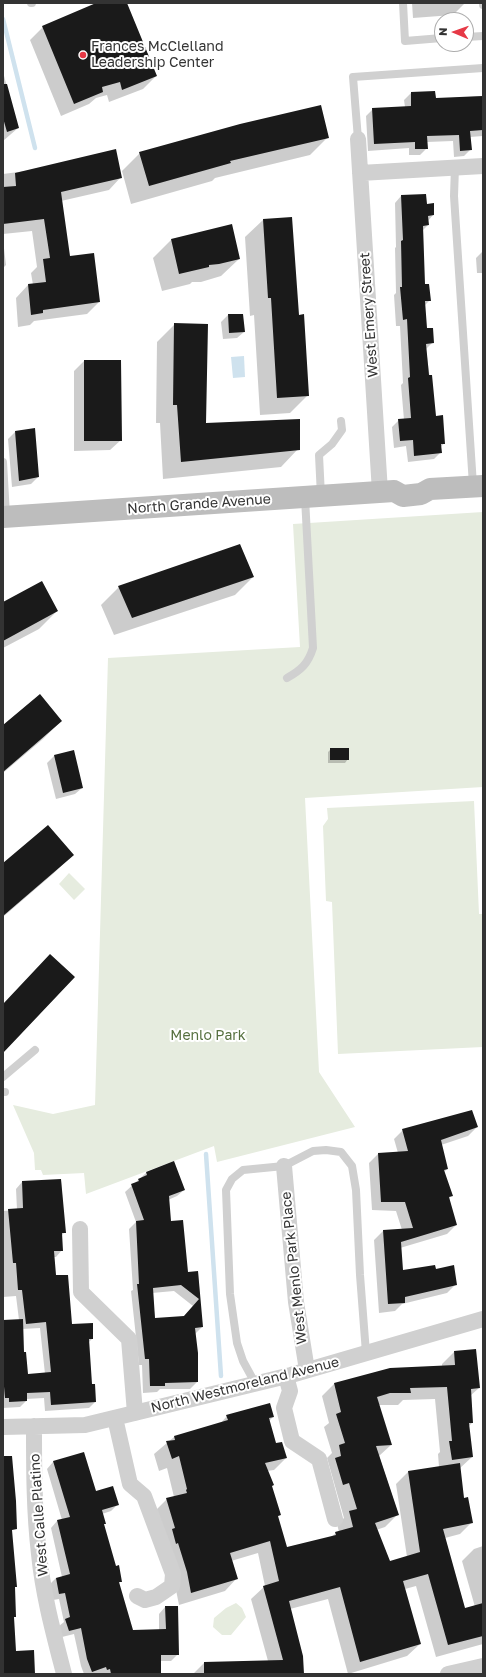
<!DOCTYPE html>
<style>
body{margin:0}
#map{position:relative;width:486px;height:1677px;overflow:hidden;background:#fff;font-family:"Golos Text",sans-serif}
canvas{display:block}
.frame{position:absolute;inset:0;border:4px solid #333;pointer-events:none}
.north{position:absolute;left:434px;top:12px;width:40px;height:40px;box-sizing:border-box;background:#fff;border:1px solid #adadad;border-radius:50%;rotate:272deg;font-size:11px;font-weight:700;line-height:16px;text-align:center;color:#333}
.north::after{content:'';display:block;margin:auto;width:14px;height:18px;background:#e63946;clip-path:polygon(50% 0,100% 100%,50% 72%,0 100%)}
</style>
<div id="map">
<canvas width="486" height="1677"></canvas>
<div class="frame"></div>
<div class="north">N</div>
</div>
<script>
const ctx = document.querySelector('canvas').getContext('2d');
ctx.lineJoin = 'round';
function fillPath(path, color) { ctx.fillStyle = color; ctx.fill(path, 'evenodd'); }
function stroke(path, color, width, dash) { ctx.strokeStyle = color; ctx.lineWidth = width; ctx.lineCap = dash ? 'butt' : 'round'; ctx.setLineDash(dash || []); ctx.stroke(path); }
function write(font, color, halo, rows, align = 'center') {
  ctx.font = font + ' "Golos Text",sans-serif'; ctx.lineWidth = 4; ctx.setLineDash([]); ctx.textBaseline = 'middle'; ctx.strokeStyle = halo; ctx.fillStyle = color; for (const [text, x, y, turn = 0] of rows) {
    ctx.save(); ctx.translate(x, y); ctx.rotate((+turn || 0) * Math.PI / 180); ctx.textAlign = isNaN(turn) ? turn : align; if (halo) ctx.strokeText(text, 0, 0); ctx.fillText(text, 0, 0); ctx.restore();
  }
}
fillPath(new Path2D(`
 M483,512V787L305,798L319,1072L355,1127L217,1162L214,1146L86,1194L84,1173L43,1175L41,1170H35L34,1153L13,1105L53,1114L95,1105L108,658L300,647L293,524Z
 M474,801L479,914H483V1047L338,1054L332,902L326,901L323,826L328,819L327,808Z
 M69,873L85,889L74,900L59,884Z
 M236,1603L242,1608L246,1617L231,1635H222L213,1627L214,1618L226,1608Z`), '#e6ecdf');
fillPath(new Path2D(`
 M244,356L245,377L233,378L231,357Z`), '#cfe2ee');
fillPath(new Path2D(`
 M98,3H126L156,76L143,89L109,102L107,95L96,98L89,104L61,116L30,40L43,27Z
 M412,3H465L453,15L413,18Z
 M3,72L18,128L3,141Z
 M411,93L435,99L483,96V136L470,137L471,149L464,156L454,157L453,141L427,142V148L420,155H409V148L368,151L366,116L373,109L405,107L404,100Z
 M328,137L310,155L215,178L212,181L131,204L122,171L140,153Z
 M26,171L121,177L109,190L61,201L69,257L99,302L87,314L34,321L30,325L18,327L16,298L28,285H33L31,273L37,267L32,231L3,234V174Z
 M401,196L426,205L433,215L428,221V225L423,230L424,286L430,300L424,306L426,329L433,342L426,349L435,417L444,443L441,447V452L434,459L408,462L406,446L394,448L392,427L399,420H404L401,385L403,383L400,326H396L394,295L396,293L395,248L396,247L395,203Z
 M291,218L298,316L308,395L290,413L260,415L254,315L250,316L245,237L263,220Z
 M231,225L239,259L221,276L201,282H192L190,284L162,291L153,258L171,240Z
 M3,240L6,265L3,268Z
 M483,251V278H482V273H477L476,258Z
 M228,315L244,332L237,338L223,339L221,322Z
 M175,324L205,424L298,449L281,467L163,479L160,423H156L157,342Z
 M84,361L121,440L110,450L74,451V371Z
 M15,432L38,477L31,484L12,487L8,439Z
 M240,545L253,577L235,595L114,635L101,605L119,587Z
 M3,603L57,611L39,629L3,648Z
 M61,721L43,739L3,773V727Z
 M331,749L348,759L345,763H328V752Z
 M73,751L82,788L75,794L56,799L47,763L54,756Z
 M72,855L54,873L3,917V865Z
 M477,1127L468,1136L441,1145L447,1169L444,1172L452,1195L449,1198L456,1225L447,1234L400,1248L402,1272L435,1271L456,1284L447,1293L402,1304L395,1311L379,1313L374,1240L383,1231L402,1230L396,1211L372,1210L369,1163L378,1154L398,1153L394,1139L403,1130Z
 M146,1173L184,1190L177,1196L168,1200L170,1222L187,1273L198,1272L202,1327L195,1334L197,1382L190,1389H160L157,1392L143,1393L142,1365H139L131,1291L133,1290L129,1229L136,1222L125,1192ZM174,1291L193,1306L183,1317L155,1319L152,1293Z
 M61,1180L65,1232L61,1236L62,1250L56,1257H53L55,1276L71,1325L92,1339L88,1343L91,1385L95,1402L89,1408L45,1411L44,1398L26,1399V1401L20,1407L3,1408V1321L19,1320L16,1296L3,1297V1211L17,1210L16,1189L22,1182ZM40,1328L45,1374L27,1375L23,1353L22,1329Z
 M454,1352L479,1388L470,1396L472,1423L468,1427L472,1457L459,1469L464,1499L472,1522L460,1534L445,1538L465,1609L475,1607L462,1561L474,1549L483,1546V1644L436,1657L416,1586L405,1589L420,1644L407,1656L348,1674L328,1599L290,1609L303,1674H193L204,1663L268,1661L251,1599L265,1586L258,1553L231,1561L237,1578L225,1591L179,1605L175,1585L155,1511L167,1499L174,1497L167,1468L159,1471L154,1454L174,1437L220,1424L227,1416L273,1417L269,1421L276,1444L286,1458L274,1470L267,1471L280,1515L277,1517L286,1548L331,1537L336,1533L339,1532L337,1524L344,1518L327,1458L332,1453L324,1427L329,1423L322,1396L334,1384L390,1369L442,1366V1364ZM435,1399L440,1452L438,1454L439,1467L408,1472L396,1484L407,1557L390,1562L376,1530L385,1527L398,1514L379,1456L391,1445L378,1405H398L403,1400Z
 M83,1453L96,1492L118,1504L111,1511L102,1514L103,1525L120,1582L118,1584L132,1632L159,1630V1614L165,1607L178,1654L171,1661H160V1674H84L81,1666L74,1634L62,1637L59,1626L64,1622L59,1599L53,1600L49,1585L56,1578L62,1577L51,1528L57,1521L62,1520L47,1469L53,1462Z`), '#0003');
stroke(new Path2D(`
 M3,19L35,148
 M206,1154L221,1376`), '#cfe2ee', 4.5);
fillPath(new Path2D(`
 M96,3H127L157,76L122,90L120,82L102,87L103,92L74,104L42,26Z
 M3,84H7L19,128L7,132L3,118Z
 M435,91L436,98L483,96V130L470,131L472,150L460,151L459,135L427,136L428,149H415V142L374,144L372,108L411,106V92Z
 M321,105L329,138L230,161L231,163L149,186L139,152L240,124Z
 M116,149L122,178L61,192L70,256L94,253L100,302L43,310V313L31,315L28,284L46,282L43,259L50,258L44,219L3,224V187L16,186L15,173Z
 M426,194L427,204L434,203V215L428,216L429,225L423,226L425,284H429L431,301H425L427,328H433L434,343L426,344L429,375H432L436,416L443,415L445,444H441L442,453L414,456L413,440L400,441L398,419L411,418L408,378L410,377L407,319L403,320L400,287H402L401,241L403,240L401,195Z
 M292,217L299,315L304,314L309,396L277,398L271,298H268L263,219Z
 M232,224L240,259L219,264L209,265V267L179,274L171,239Z
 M228,314H243L245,332L229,333Z
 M174,323L208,324L206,423L300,419V450L181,462L177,405H173Z
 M84,360H121L122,441H84Z
 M35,428L39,477L19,481L15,431Z
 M240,544L254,577L132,618L118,586Z
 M42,581L58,611L3,641V602Z
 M40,694L62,721L3,772V725Z
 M330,748H349V760H330Z
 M74,750L83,788L63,793L54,755Z
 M48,825L74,855L3,916V863Z
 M50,954L75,977L3,1053V1004Z
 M472,1110L478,1127L441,1140L448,1169L444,1170L453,1196L449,1197L457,1225L401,1242L403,1270L435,1265L436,1269L454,1265L457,1285L405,1297V1303L388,1304L383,1230L413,1228L405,1202H381L378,1153L408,1151L402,1129Z
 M174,1161L185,1190L169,1196L171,1221L183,1220L188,1272L198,1271L203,1327L195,1328L198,1353V1382L165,1383V1386H150L149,1359H145L137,1284H139L136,1221L144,1220L131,1184L139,1181L138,1179L147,1175L146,1172ZM181,1285L199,1299L184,1316L155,1318L153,1288Z
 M61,1179L66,1233H62L63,1251H54L56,1275H68L72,1324L93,1323V1339H89L92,1384H95L96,1402L51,1405L50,1392L27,1393V1401L9,1402V1398H5L3,1375V1320L23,1319L24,1352H26L28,1374L51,1372L46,1322L26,1324L22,1290H18L16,1263H13L8,1209L23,1208L22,1181Z
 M476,1349L480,1388L471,1389L473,1423H469L473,1457L452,1460L449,1441H452L447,1387L410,1388L411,1393H390L377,1397L392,1445L376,1446L399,1515L375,1523L390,1561L420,1552L408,1471L460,1463L464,1498L468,1497L473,1523L443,1529L465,1608L483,1603V1636L448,1645L428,1574L403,1581L421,1644L360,1662L340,1587L289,1601L303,1656L304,1674H204V1662L283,1660L263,1586L279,1581L270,1541L230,1553L238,1579L191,1593L187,1572L178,1543L176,1544L172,1529L175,1528L166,1498L187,1493L186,1490L187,1489L179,1456L172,1459L166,1441L175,1440L174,1436L228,1420L226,1415L270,1403L274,1417L269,1418L276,1443L282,1442L287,1458L265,1463L274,1485L272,1486L281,1515L278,1516L287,1547L336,1535L335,1532L353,1527L349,1511L357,1509L349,1483L343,1485L335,1458L341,1456L339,1445L345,1443L336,1414L341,1412L334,1383L390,1368L455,1365L454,1351Z
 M84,1452L96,1491L113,1486L119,1505L102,1510L106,1524H104L116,1566L119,1565L122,1582H119L133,1630L166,1629L165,1606H178L179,1655H161V1674H111L110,1669L107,1670L106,1667L92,1672L87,1659L81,1628L69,1631L65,1619L70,1617L65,1593L59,1594L56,1578L70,1574L57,1520L70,1517L53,1461Z
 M3,1456H12L16,1501L17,1529L12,1530L17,1587H15L16,1617H14L16,1651L34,1650L35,1674H3Z`), '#1a1a1a');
stroke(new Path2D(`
 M31,3H32
 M403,3L405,41L442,38
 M483,3V5
 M466,37L483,36
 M358,139L353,77L483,68
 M455,167L454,196L473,485
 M3,462L6,515
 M321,496L319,455L332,444L342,430L341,421
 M287,678C301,670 308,664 313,648L305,498
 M3,1077L35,1050
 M3,1092H5
 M255,1383L243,1361L237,1343L230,1294L226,1190L232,1179L243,1170L284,1166L313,1151L326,1150L341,1152L352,1166L356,1190L360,1275L366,1353`), '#d0d0d0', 8);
stroke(new Path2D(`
 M358,139L380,492
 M360,173L483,166
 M284,1166L296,1302L307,1370
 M80,1229L81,1292L129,1339L135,1413
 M286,1376L290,1391L284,1408L292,1441L319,1459L335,1519
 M115,1418L130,1484L144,1496L173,1574L172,1586L156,1597L145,1600L137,1596
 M34,1426C34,1469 34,1511 39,1554C43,1595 54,1635 64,1674
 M3,1427L85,1425L291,1375L483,1319
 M448,1674L483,1666`), '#d0d0d0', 16);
stroke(new Path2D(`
 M3,517L394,491L403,496L421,494L430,489L483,486`), '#bdbdbd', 22);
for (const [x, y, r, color] of [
 [83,55,4,"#e63946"]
]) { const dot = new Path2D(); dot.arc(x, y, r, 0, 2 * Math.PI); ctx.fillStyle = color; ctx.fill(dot); stroke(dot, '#fff', 1.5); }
write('14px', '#333', '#fff', [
 ["Frances McClelland",91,47],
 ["Leadership Center",91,63]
], 'left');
write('14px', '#333', '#fff', [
 ["West Emery Street",369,315,-94],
 ["North Grande Avenue",199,504,-4],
 ["West Menlo Park Place",294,1268,-96],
 ["North Westmoreland Avenue",245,1385,-14],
 ["West Calle Platino",39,1515,-94]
]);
write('14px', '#56703f', '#fff', [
 ["Menlo Park",208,1036]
]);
</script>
